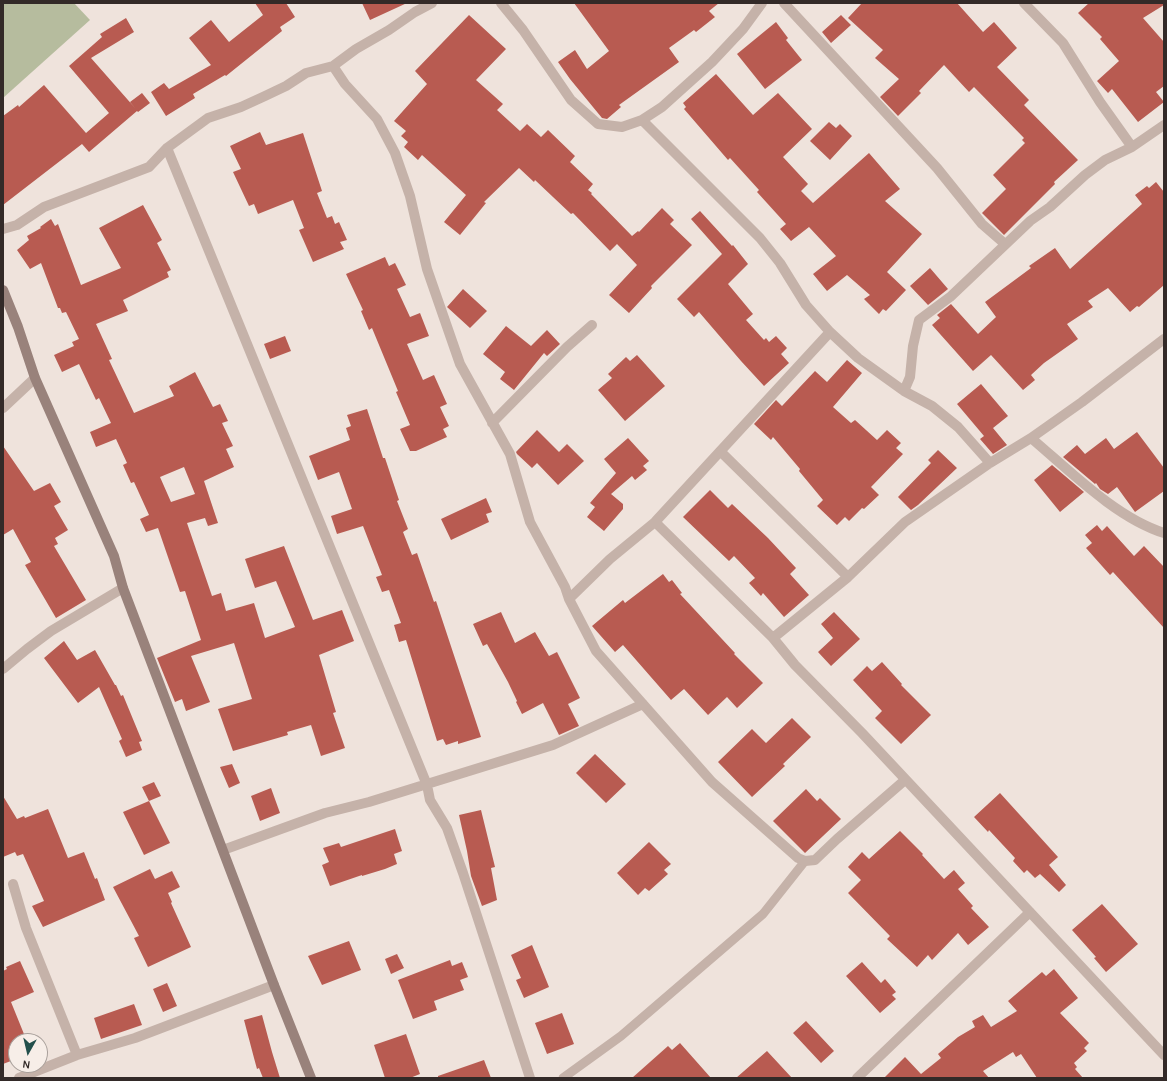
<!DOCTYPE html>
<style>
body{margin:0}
#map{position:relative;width:1167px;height:1081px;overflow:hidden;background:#efe3dc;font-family:Karla,sans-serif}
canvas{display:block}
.frame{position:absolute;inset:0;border:4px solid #332a28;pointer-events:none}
.north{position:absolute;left:8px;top:1033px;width:40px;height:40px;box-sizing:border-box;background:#f7eee8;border:1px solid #a9a09b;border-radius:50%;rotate:188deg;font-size:11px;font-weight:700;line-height:16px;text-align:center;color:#332a28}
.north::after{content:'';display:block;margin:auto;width:14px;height:18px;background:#23504c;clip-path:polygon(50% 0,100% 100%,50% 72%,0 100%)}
</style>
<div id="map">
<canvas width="1167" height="1081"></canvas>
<div class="frame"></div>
<div class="north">N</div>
</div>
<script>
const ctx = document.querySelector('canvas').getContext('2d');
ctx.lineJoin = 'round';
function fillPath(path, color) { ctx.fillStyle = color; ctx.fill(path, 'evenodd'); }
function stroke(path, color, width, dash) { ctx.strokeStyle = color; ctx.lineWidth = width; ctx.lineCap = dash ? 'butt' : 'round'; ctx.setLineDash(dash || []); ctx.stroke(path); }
fillPath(new Path2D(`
 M3,3H74L90,20L3,98Z`), '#b6bc9e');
fillPath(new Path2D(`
 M255,3H286L295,17L280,27L282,31L226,76L225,75L193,94L195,98L166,116L151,92L164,83L169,89L211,65L189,38L211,20L229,42L263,15Z
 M362,3H407L370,20Z
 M574,3H719L709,11L715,17L696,32L694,30L669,48L679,62L619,105L621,107L607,119L602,118L570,79L558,62L575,50L587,69L609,51Z
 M862,3H957L983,32L994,22L1017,48L997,67L1029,100L1024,105L1078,160L1054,182L1055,184L1004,235L982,213L1006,189L993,175L1025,143L1022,140L1024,138L974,87L969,92L944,65L919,91L921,93L898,116L880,97L899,79L875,58L883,50L848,18Z
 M1089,3H1164V5L1143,18L1164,42V86L1156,92L1164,102L1138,122L1112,89L1108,93L1097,81L1119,61L1100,39L1102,37L1078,13Z
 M469,15L506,49L476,80L503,104L497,110L520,131L527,124L541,137L548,130L575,156L570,162L593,184L588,190L592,193L591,194L632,236L638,231L639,232L662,208L674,220L670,224L692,245L651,286L652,288L629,313L609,295L637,265L617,244L610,251L573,213L571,214L535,180L534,182L519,168L484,202L486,203L460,235L444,222L466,195L422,155L418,160L404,147L408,142L401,136L406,131L394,121L427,84L415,71Z
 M841,15L851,25L831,43L822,32Z
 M126,18L134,32L91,58L135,108L130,102L142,93L150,103L138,112L137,111L89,152L82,144L3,205V116L18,105L19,107L44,85L86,133L109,113L69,66L102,37L100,34Z
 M776,22L788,38L786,40L802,60L765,89L737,54Z
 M716,74L753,115L778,93L812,129L783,157L808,184L801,191L813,203L869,153L900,189L885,201L922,234L887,272L906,290L886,311L883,309L879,314L864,299L870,295L847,275L827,291L813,274L836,256L809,227L791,241L780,229L786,224L757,192L759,190L730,158L728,160L684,109L686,107L683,103Z
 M829,122L836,128L840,124L852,136L830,160L810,141Z
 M260,132L266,145L303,133L322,191L317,193L327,218L332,216L335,224L339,222L347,240L340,242L344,249L313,262L299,230L304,228L293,200L258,214L254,204L249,206L233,172L241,169L230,146Z
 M1156,182L1164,192V285L1139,307L1137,306L1130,312L1108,288L1088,301L1093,307L1067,324L1078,339L1044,363L1031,375L1035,380L1023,390L991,355L973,371L932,325L940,318L937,315L951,304L978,334L996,317L985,302L1031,268L1029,266L1055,248L1070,269L1142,204L1135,195L1147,186L1149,188Z
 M143,205L162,240L157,243L171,270L167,272L169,277L123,300L128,311L96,324L112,359L109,360L134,413L174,396L169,386L195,372L213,407L220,404L228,421L222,423L233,446L226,449L234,467L204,481L218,523L208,526L205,518L187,523L212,596L221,593L226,611L254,603L265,638L295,627L276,581L255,588L245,559L284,546L313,620L342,610L354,641L319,655L336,712L333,713L345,748L321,756L311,725L287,732L288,735L233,751L218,709L252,699L234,643L191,656L210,702L186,711L182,699L175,702L157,658L201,640L185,591L180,592L158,528L146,532L140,519L149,515L134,482L131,483L123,465L127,463L116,439L96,447L90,432L111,423L99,398L96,400L79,364L62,372L54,355L74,346L72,342L79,339L66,312L62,313L60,308H58L41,263L30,269L17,250L29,240L27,236L41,228L40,227L51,219L55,226L58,224L81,285L121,268L99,228ZM184,467L195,494L171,502L160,477Z
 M700,211L732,246L733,245L748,264L728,284L753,314L746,320L764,340L766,338L769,342L776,336L787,348L781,354L789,363L764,386L741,361L699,312L694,317L677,299L722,254L691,219Z
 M385,257L389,266L395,263L406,285L397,289L410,317L420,313L429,336L407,344L423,380L434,375L447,404L440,407L449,426L443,429L447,437L416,451H410L400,429L410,425L396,392L398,391L372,328L369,330L361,311L363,310L346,274Z
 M930,268L948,289L928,305L910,286Z
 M463,289L487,311L470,328L447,307Z
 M506,326L531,346L547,330L560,344L547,356L544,353L514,390L500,379L505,372L483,354Z
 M285,336L291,351L270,359L264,344Z
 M637,355L665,386L625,421L598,390L612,378L608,374L626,357L630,361Z
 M847,360L862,373L833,407L851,423L855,420L877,440L887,430L901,443L896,448L903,454L871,487L879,495L864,509L862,508L849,521L845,517L837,525L817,506L823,500L799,471L800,469L773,437L771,440L754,424L776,400L782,406L815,371L827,382Z
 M981,384L1008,416L993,428L1007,445L993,454L980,439L984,436L957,404Z
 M367,409L383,458H385L399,500L397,501L408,529L403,532L412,555L417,553L434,602L436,601L481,737L458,744V741L446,745L443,739L437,741L406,640L399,642L394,625L401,623L389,590L382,592L376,577L382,575L363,526L337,534L331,516L352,509L339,472L318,480L309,456L350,440L346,428L351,426L347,415Z
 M537,430L559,452L567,444L584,461L558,485L537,463L532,468L517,454L516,452Z
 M1137,432L1164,468V491L1135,512L1117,487L1108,494L1100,489L1096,483L1095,484L1063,457L1077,445L1085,454L1106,438L1114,449Z
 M628,438L649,461L643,466L647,470L635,480L632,476L611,494L623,504V509L604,531L587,517L595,507L590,503L616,473L604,459Z
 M3,446L34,491L50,483L61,502L54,506L68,530L55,538L58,544L54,546L86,600L56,618L25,565L31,562L13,529L3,535Z
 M938,450L957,468L918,505L911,510L898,497L931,463L928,460Z
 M1052,465L1084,492L1060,512L1034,480Z
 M710,490L728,508L732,504L768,538L796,568L790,574L809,595L784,617L763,593L761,596L749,583L755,578L734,556L729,561L683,517Z
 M486,498L492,512L486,514L489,522L451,540L441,519Z
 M1097,525L1102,531L1107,526L1134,556L1144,546L1164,567V628L1113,572L1110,575L1086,548L1092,543L1085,535Z
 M663,574L669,582L672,580L682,593L680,594L735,653L734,654L763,683L737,708L727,697L708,715L684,689L671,700L623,645L615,652L592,626L623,600L625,603Z
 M501,612L515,643L535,632L549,656L557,652L580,698L568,704L579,726L559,735L543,703L522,714L516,702L517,701L508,682L487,644L483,646L473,624Z
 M834,612L860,639L831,666L818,652L833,638L821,624Z
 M64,641L77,660L95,650L115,685H116L121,696L123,695L142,741L139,742L142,750L126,757L119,741L122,739L99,687L78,703L44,658Z
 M882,662L902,684L901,685L931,715L901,744L875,718L882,711L853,680L867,666L872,671Z
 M792,718L811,737L783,764L785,766L752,797L718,762L752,729L766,743Z
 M595,754L626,784L606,803L576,773Z
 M232,764L240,783L229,788L220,767Z
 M154,782L161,796L149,801L142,787Z
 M271,788L280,813L260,821L251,796Z
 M806,789L817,801L820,798L841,819L805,853L773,821Z
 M1000,793L1058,857L1049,865L1066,885L1059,892L1040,874L1035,878L1027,870L1024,873L1013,861L1015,858L989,830L988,832L974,817Z
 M3,796L17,819L24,816L25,818L48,809L68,858L84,852L95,879L97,878L105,900L43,927L32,906L44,901L23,854L17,856L15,852L3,857Z
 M149,801L170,843L144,855L123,812Z
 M481,810L495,867L491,868L497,900L482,906L471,876L467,851L459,815Z
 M395,829L402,851L394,854L397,864L385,869L362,876V875L330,886L322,865L329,862L323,848L339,843L341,847Z
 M900,831L923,854L922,855L944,879L954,870L965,883L958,889L973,906L971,908L989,927L968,945L958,933L932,960L928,955L917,967L887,939L890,936L848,893L861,880L848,867L862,852L869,859Z
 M649,842L671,864L664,870L668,874L649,891L645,888L638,895L617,873Z
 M150,869L155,879L172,871L180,887L168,893L172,902L171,903L191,947L148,967L134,938L139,936L113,887Z
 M1102,904L1138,944L1106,972L1094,958L1096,957L1072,930Z
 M349,941L361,970L322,985L308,956Z
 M532,945L549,987L524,998L516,980L521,978L511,955Z
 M397,954L404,968L391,974L385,959Z
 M450,960L452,966L462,962L468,977L460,980L464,990L434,1001L437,1010L413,1019L398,980Z
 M20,961L34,992L11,1002L26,1039L22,1041H16V1059L3,1064V971L7,969L6,967Z
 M862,962L881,983L885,979L896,992L892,995L896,999L880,1013L846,976Z
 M1054,969L1078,998L1060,1013L1089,1043L1084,1048L1087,1051L1074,1063L1077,1067L1075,1069L1083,1078H1037L1021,1054L1016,1057L1013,1052L983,1071L989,1078H884L905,1057L921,1074L941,1058L938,1054L958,1037L975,1027L972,1021L983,1015L991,1027L1017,1011L1008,1001L1042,972L1046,976Z
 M167,983L177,1006L163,1012L153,989Z
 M134,1004L142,1025L101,1039L94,1018Z
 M562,1013L574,1044L547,1054L535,1023Z
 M262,1015L272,1052L280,1078H263L259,1068L257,1069L254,1058L244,1020Z
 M806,1021L834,1051L821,1063L793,1033Z
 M406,1034L420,1074L410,1078H385L374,1045Z
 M680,1043L711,1078H632L668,1046L672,1050Z
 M767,1051L792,1078H736Z
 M484,1060L491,1078H438V1076Z`), '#b85b51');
stroke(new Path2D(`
 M563,1078L621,1036L763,914L805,861`), '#c5b2a9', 9);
stroke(new Path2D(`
 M501,3L523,30L571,100L598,124L622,127L642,120L662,107L712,62L743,29L762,3
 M784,3L937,168L982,224L1005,244
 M1024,3L1063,43L1100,102L1132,147
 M333,66L345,84L377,119L395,153L410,196L427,269L460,364L510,454L530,522L565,587L569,599L596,651L712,782L798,858L805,861L815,860L837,839L905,780
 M642,120L760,238L780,263L806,305L830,332L858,358L904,391L932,406L958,427L990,463
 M167,148L427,785L430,800L447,828L463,873L530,1078
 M3,229L17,225L44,207L149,167L167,148L208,118L241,107L265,96L286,86L306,73L333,66L356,49L389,30L415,12L432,3
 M904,391L910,377L913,346L919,320L950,297L1030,221L1050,207L1085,175L1105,160L1132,147L1164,125
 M3,408L35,378
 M492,423L567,347L592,325
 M1031,438C1069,470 1116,518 1164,533
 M721,452L848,577
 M655,522L773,638L795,665L862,733L1164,1055
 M569,599L610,559L655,522L830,332
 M773,638L848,577L905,522L990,463L1031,438L1082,402L1164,339
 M3,669L27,649L51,631L123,588
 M223,850L325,813L369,802L553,745L643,704
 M13,884L26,928L77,1055
 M19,1078L77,1055L135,1038L274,985
 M857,1078L1030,912`), '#c5b2a9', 10);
stroke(new Path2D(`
 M3,290L18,327L35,378L114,556L123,588L274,985L311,1078`), '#99827b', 10);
</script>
